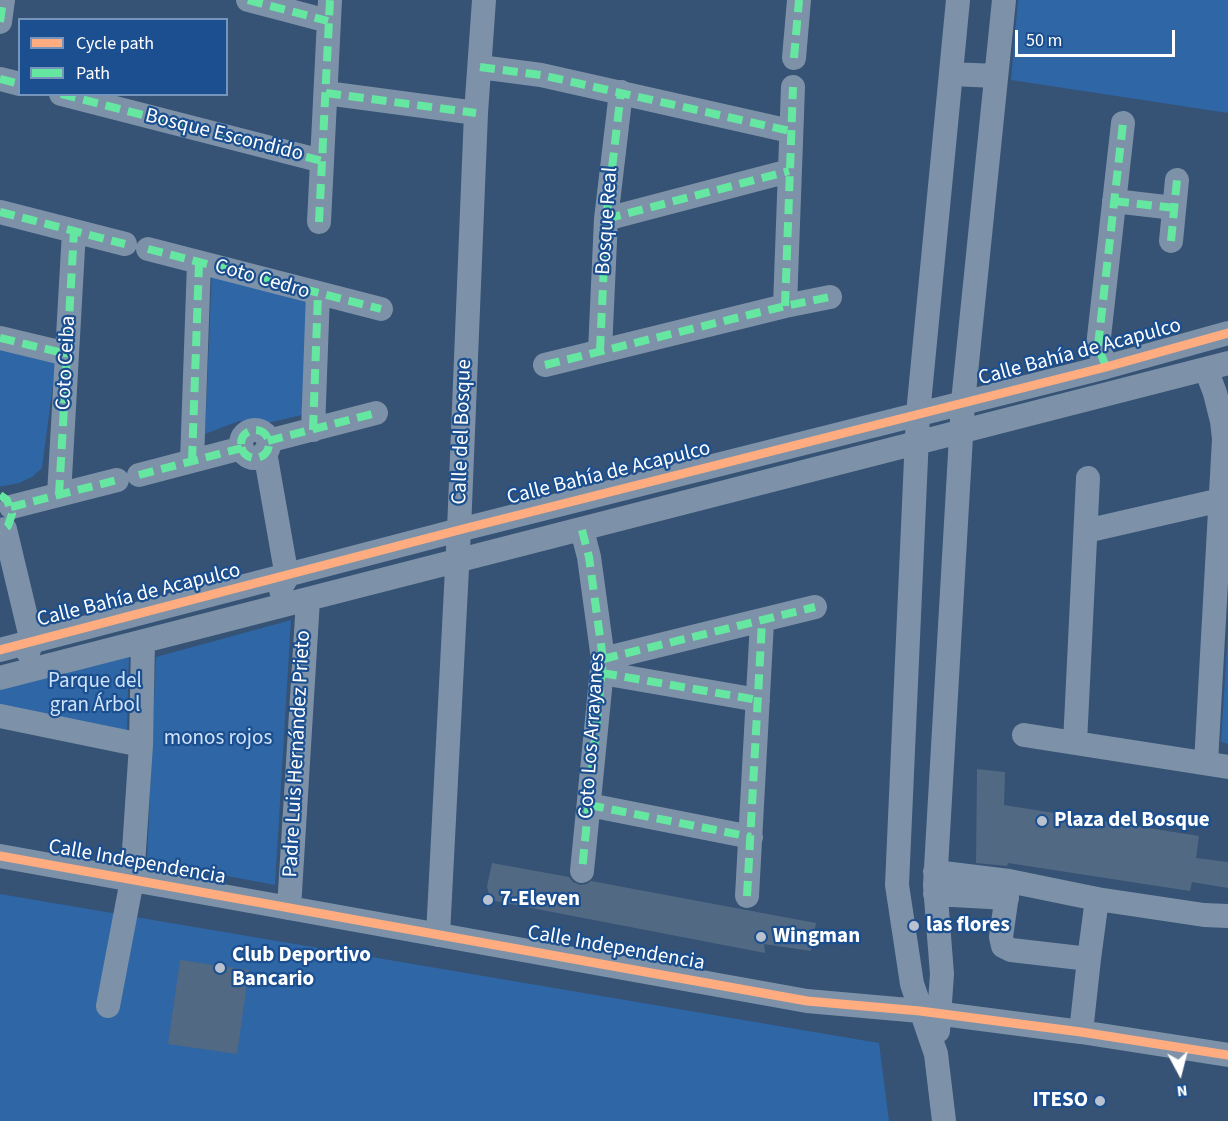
<!DOCTYPE html>
<meta charset="utf-8">
<style>
body{margin:0}
#map{position:relative;width:1228px;height:1121px;overflow:hidden;background:#365274;font-family:"Source Sans 3",sans-serif}
canvas{display:block}
.legend{position:absolute;left:18px;top:18px;width:210px;height:78px;box-sizing:border-box;background:#1b4f8f;border:2px solid #7695bc;margin:0;padding:8px 10px;list-style:none;font-size:18px;color:#fff}
.legend li{display:flex;align-items:center;gap:12px;height:30px}
.legend b{width:30px;border:2px solid #7695bc}
.north{position:absolute;left:1150px;top:1043px;width:60px;height:60px;-webkit-text-stroke:4px #1b4f8f;paint-order:stroke;rotate:173deg;font-size:16px;font-weight:700;line-height:24px;text-align:center;color:#fff}
.north::after{content:'';display:block;margin:auto;width:21px;height:27px;background:#fff;clip-path:polygon(50% 0,100% 100%,50% 72%,0 100%)}
.scale{position:absolute;left:1015px;top:30px;width:160px;height:27px;box-sizing:border-box;border:3px solid #fff;border-top:0;padding-left:8px;font-size:18px;line-height:21px;white-space:nowrap;color:#fff;-webkit-text-stroke:4px #1b4f8f;paint-order:stroke}
</style>
<div id="map">
<canvas width="1228" height="1121"></canvas>
<ul class="legend">
<li><b style="height:8px;background:#ffac80"></b>Cycle path</li>
<li><b style="height:8px;background:#66e7a1"></b>Path</li>
</ul>
<div class="north">N</div>
<div class="scale">50 m</div>
</div>
<script>
const context = document.querySelector('canvas').getContext('2d');
context.lineJoin = 'round';
function paint(path, color) { context.fillStyle = color; context.fill(path, 'evenodd'); }
const shape = rows => new Path2D(rows.map(r => 'M' + r).join(''));
function stroke(path, color, width, dash) { context.strokeStyle = color; context.lineWidth = width; context.lineCap = dash ? 'butt' : 'round'; context.setLineDash(dash || []); context.stroke(path); }
function write(font, color, halo, rows, align = 'center') {
  context.font = font + ' "Source Sans 3",sans-serif'; context.lineWidth = 4.5; context.setLineDash([]); context.textBaseline = 'middle'; context.strokeStyle = halo; context.fillStyle = color; for (const [text, x, y, turn = 0] of rows) {
    context.save(); context.translate(x, y); context.rotate((+turn || 0) * Math.PI / 180); context.textAlign = isNaN(turn) ? turn : align; if (halo) context.strokeText(text, 0, 0); context.fillText(text, 0, 0); context.restore();
  }
}
const green = shape([
 [1018,0,1228,0,1228,113,1011,80],
 [212,270,313,290,306,414,263,424,239,421,205,434],
 [0,342,57,354,42,468,32,477,19,483,4,486,0,486],
 [291,620,275,885,147,861,156,657],
 [1228,631,1228,744,1221,742],
 [129,653,127,731,0,708,0,686],
 [0,894,879,1043,889,1121,0,1121]
]);
const building = shape([
 [977,769,1005,772,1004,805,1199,836,1196,858,1228,862,1228,888,1192,882,1190,891,1008,863,1007,866,976,863],
 [492,863,569,877,573,882,580,885,587,884,591,881,816,923,811,951,764,944,765,953,495,901,489,895,487,886],
 [180,960,249,970,237,1054,168,1044]
]);
const minor = shape([
 [248,0,328,21],
 [0,22,3,0],
 [794,58,799,0],
 [480,67,541,75,790,131],
 [951,74,996,76],
 [0,79,20,84],
 [326,93,476,113],
 [61,94,322,161],
 [1114,201,1174,208],
 [0,212,125,244],
 [606,219,789,171],
 [319,222,330,0],
 [1171,241,1177,180],
 [148,249,381,309],
 [785,306,793,87],
 [0,338,67,354],
 [600,351,606,219,621,92],
 [545,365,785,306,830,297],
 [1106,367,1098,346,1123,123],
 [1206,369,1215,393,1222,421,1224,439,1206,763],
 [313,430,318,293],
 '241 444a14 14 0 1 1 28 0a14 14 0 1 1-28 0Z',
 [268,441,376,413],
 [265,452,287,577,281,587,281,590],
 [192,461,199,263],
 [139,475,242,448],
 [59,495,74,231],
 [11,507,117,480],
 [5,529,32,642,28,652],
 [582,530,589,557,603,659,582,871],
 [1086,531,1221,500],
 [0,650,459,530,1106,367,1228,333],
 [603,659,815,607],
 [602,673,758,700],
 [0,678,1228,363],
 [0,716,141,745],
 [1024,735,1228,767],
 [1075,743,1088,478],
 [589,805,751,837],
 [0,856,807,1001,920,1011,1081,1032,1228,1055],
 [935,872,1009,881],
 [935,894,1007,898],
 [747,896,762,622],
 [1097,899,1089,959,1011,950,1003,946,1001,937,1009,881,1097,899,1204,915,1228,916],
 [289,908,308,600],
 [438,935,459,530,476,113,484,0],
 [108,1006,132,880,141,745,143,642],
 [938,1031,942,974,935,885,963,402,1004,0],
 [1081,1032,1089,959],
 [944,1121,936,1054,912,984,897,885,918,414,958,0]
]);
const quiet = shape([
 [248,0,328,21],
 [0,22,3,0],
 [794,58,799,0],
 [480,67,541,75,790,131],
 [0,79,20,84],
 [326,93,476,113],
 [61,94,322,161],
 [1114,201,1174,208],
 [0,212,125,244],
 [606,219,789,171],
 [319,222,330,0],
 [1171,241,1177,180],
 [148,249,381,309],
 [785,306,793,87],
 [0,338,67,354],
 [600,351,606,219,621,92],
 [545,365,785,306,830,297],
 [1106,367,1098,346,1123,123],
 [313,430,318,293],
 '241 444a14 14 0 1 1 28 0a14 14 0 1 1-28 0Z',
 [268,441,376,413],
 [192,461,199,263],
 [139,475,242,448],
 [0,495,7,500,12,514,8,526,0,532],
 [59,495,74,231],
 [11,507,117,480],
 [582,530,589,557,603,659,582,871],
 [603,659,815,607],
 [602,673,758,700],
 [589,805,751,837],
 [747,896,762,622]
]);
const cycleway = shape([
 [0,650,459,530,1106,367,1228,333],
 [0,856,807,1001,920,1011,1081,1032,1228,1055]
]);
const markers = [
 [1042,821,6,"#b9c2ce"],
 [488,900,6,"#b9c2ce"],
 [914,926,6,"#b9c2ce"],
 [761,937,6,"#b9c2ce"],
 [220,968,6,"#b9c2ce"],
 [1100,1101,6,"#b9c2ce"]
];
const streetNames = [
 ["Bosque Escondido",224,136,14],
 ["Bosque Real",608,221,-86],
 ["Coto Cedro",262,280,16],
 ["Calle Bahía de Acapulco",1080,353,-15],
 ["Coto Ceiba",67,363,-87],
 ["Calle del Bosque",463,432,-88],
 ["Calle Bahía de Acapulco",609,474,-14],
 ["Calle Bahía de Acapulco",139,596,-14],
 ["Coto Los Arrayanes",593,736,-86],
 ["Padre Luis Hernández Prieto",298,754,-87],
 ["Calle Independencia",137,863,10],
 ["Calle Independencia",616,949,10]
];
const parkNames = [
 ["Parque del",95,682],
 ["gran Árbol",95,706],
 ["monos rojos",218,739]
];
const poiNames = [
 ["Plaza del Bosque",1054,821],
 ["7-Eleven",500,900],
 ["las flores",926,926],
 ["Wingman",773,937],
 ["Club Deportivo",232,956],
 ["Bancario",232,980],
 ["ITESO",1088,1101,"right"]
];
paint(green, '#2f66a5');
paint(building, '#526984');
stroke(minor, '#7d92a8', 24);
stroke(quiet, '#66e7a1', 8, [15, 8]);
stroke(cycleway, '#ffac80', 9);
for (const [x, y, r, color] of markers) { const dot = new Path2D(); dot.arc(x, y, r, 0, 2 * Math.PI); context.fillStyle = color; context.fill(dot); stroke(dot, '#1b4f8f', 2); }
write('21px', '#fff', '#1b4f8f', streetNames);
write('21px', '#cfe3fa', '#1b4f8f', parkNames);
write('bold 21px', '#fff', '#1b4f8f', poiNames, 'left');
</script>
